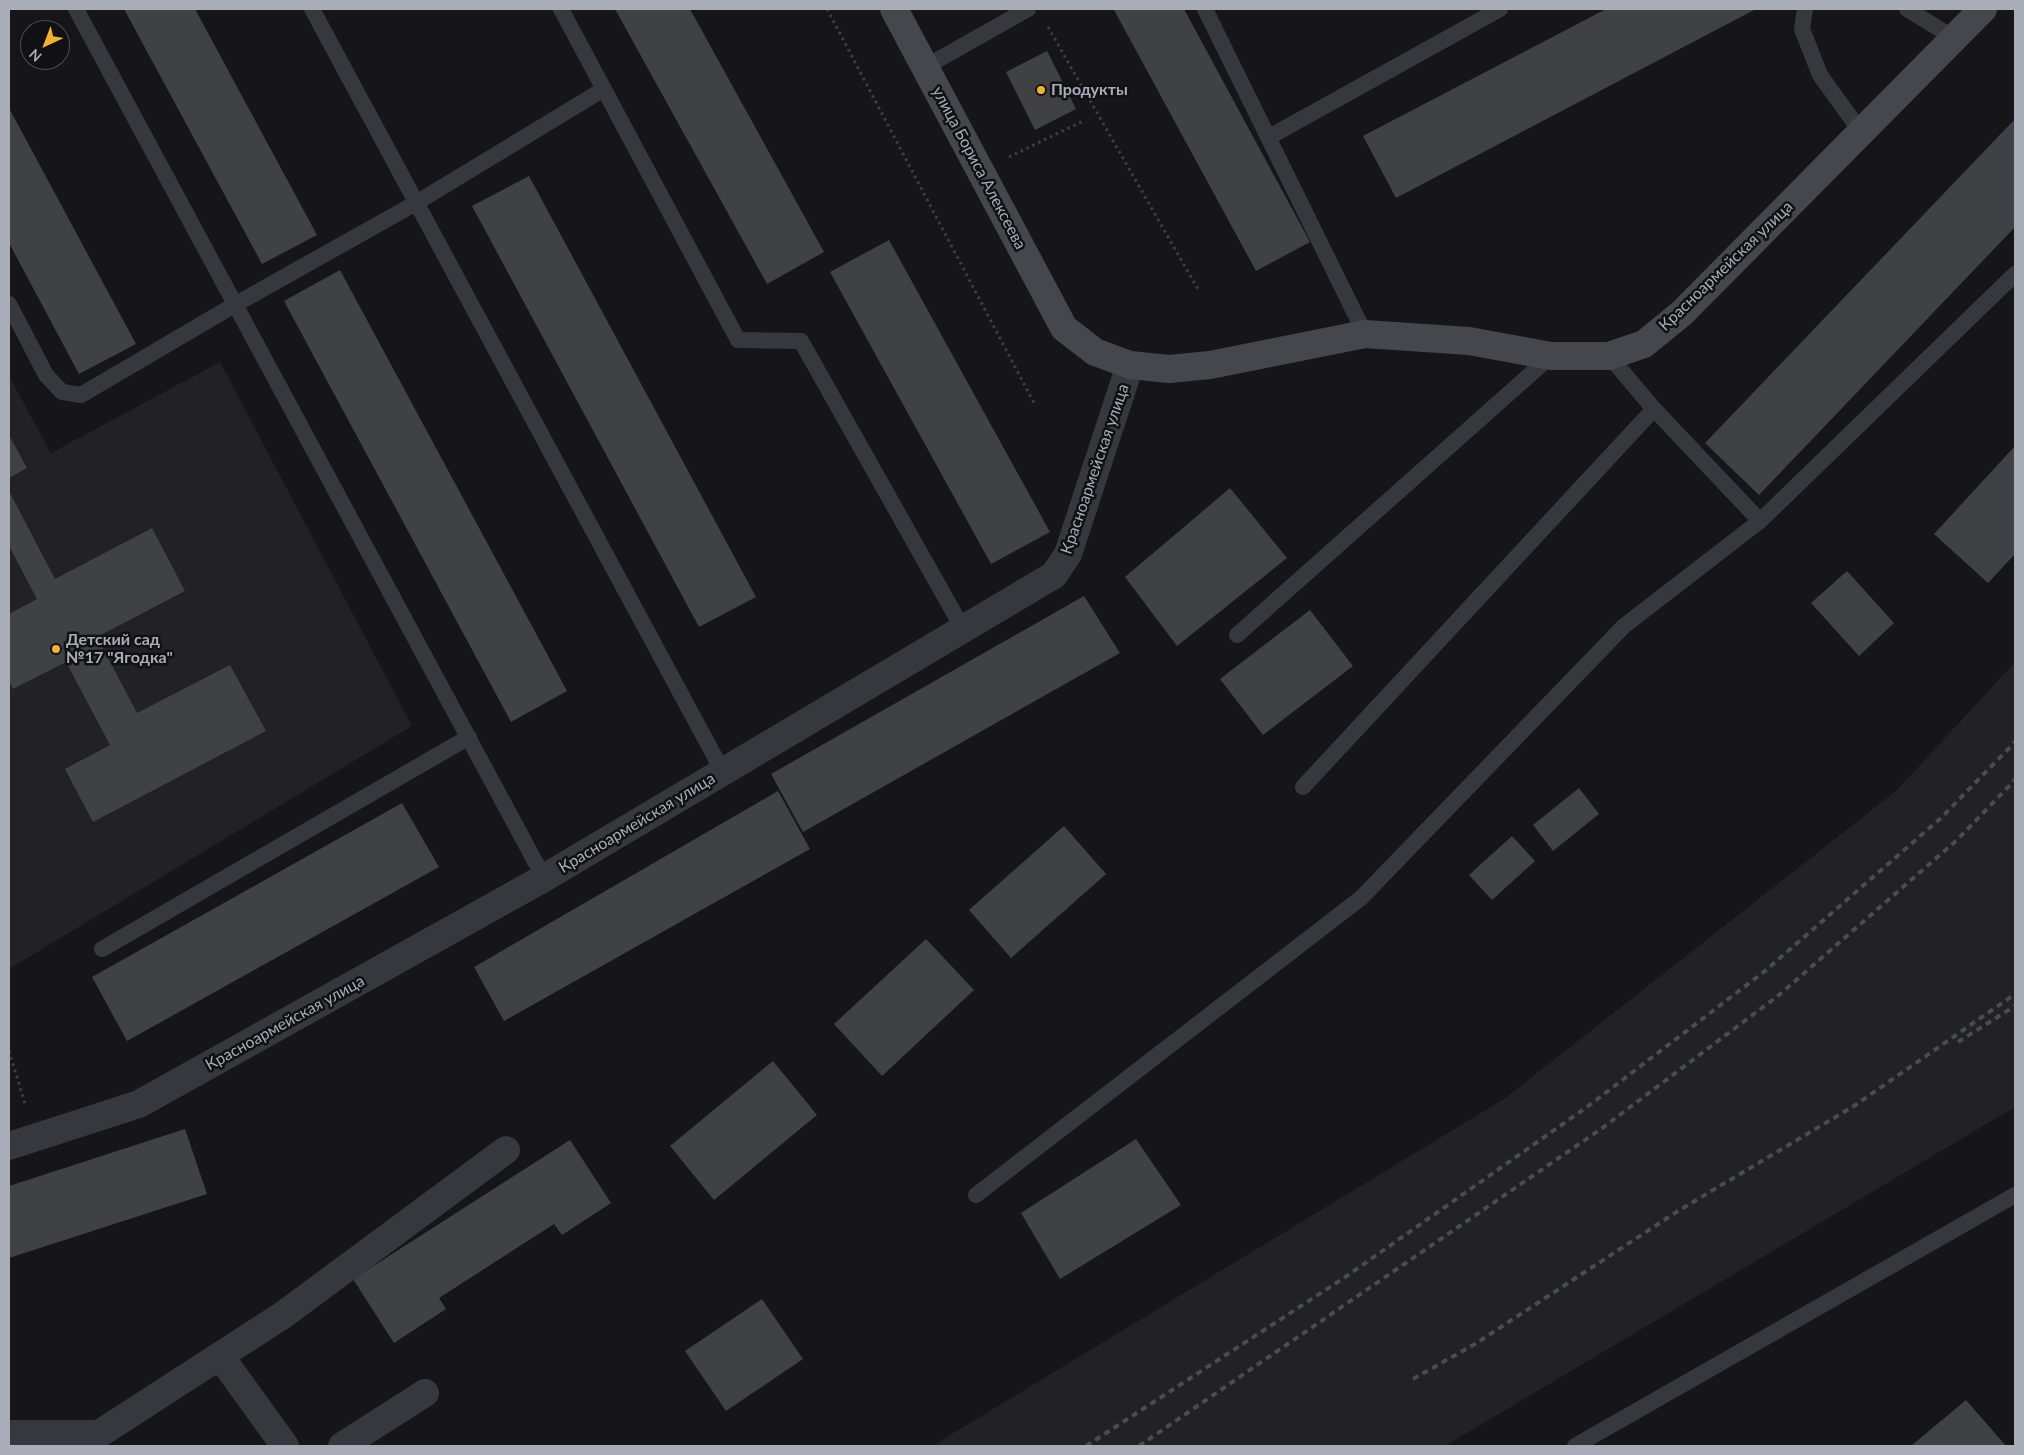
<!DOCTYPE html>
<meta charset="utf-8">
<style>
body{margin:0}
#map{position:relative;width:2024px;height:1455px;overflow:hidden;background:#161618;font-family:Lato,sans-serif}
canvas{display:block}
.frame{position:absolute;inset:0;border:10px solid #a8adb8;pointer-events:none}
.north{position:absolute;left:20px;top:20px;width:50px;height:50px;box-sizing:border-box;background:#111113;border:1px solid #4d4f55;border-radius:50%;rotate:223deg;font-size:14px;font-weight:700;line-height:20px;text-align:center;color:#a8adb8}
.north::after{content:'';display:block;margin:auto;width:18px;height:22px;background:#f2b134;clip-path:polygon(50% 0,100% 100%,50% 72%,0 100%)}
</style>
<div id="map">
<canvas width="2024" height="1455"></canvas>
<div class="frame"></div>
<div class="north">N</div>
</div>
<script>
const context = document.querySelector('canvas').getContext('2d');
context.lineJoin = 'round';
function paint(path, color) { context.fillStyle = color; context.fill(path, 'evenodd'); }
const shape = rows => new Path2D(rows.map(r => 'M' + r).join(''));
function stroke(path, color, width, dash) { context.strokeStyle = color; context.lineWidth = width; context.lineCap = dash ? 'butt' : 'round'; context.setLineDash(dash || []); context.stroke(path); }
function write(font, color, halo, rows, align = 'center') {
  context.font = font + ' Lato,sans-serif'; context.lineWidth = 5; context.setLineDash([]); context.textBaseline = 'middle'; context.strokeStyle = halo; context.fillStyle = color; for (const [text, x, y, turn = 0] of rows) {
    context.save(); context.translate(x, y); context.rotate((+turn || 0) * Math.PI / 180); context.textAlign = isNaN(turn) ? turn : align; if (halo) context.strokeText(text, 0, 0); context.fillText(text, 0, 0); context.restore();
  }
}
const built = shape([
 [220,362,412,726,9,969,9,376,51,453],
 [2015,662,2015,1107,1445,1446,932,1446,1504,1099,1896,791]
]);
const building = shape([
 [124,9,195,9,317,235,262,264],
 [615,9,690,9,824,252,767,284],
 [1117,9,1184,9,1310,242,1256,271,1114,10],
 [1606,9,1756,9,1396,198,1363,136],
 [1047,51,1076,109,1035,130,1006,72],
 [9,108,136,344,79,374,9,243],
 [2015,119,2015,227,1759,495,1705,443],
 [529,176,756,597,699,627,472,206],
 [889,240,1050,532,991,564,830,272],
 [340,270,567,691,511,722,284,301],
 [9,435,27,468,9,478],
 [2015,446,2015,554,1988,583,1934,534],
 [1230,488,1287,558,1177,646,1125,577],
 [9,491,55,579,152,528,185,591,97,637,137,713,230,665,266,731,93,822,65,769,110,745,66,662,13,689,9,681,9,614,37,599,9,546],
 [1847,571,1894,623,1859,656,1811,603],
 [1084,596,1120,653,803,832,771,774],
 [1310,610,1353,666,1263,735,1220,679],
 [1579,788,1599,814,1553,851,1533,825],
 [778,791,810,849,504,1021,474,967],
 [402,803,439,867,127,1041,92,977],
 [1064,826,1106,874,1011,958,969,910],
 [1512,836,1535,861,1492,900,1469,875],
 [926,939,974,990,882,1076,834,1024],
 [773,1061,817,1115,714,1200,670,1146],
 [185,1129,207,1194,9,1258,9,1186],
 [1136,1139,1181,1205,1060,1279,1021,1213],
 [570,1140,611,1203,562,1235,554,1224,439,1298,446,1309,394,1343,353,1279],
 [762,1299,803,1359,726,1411,685,1351],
 [1966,1400,2006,1446,1911,1446]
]);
const path = shape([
 [827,9,1034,403],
 [1048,27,1199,291],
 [1009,157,1083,121],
 [9,1051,26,1107]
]);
const lane = shape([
 [76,9,544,878],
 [312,9,723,772],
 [561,9,738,340,801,341,963,629],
 [1205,9,1365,334],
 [1805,9,1802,29,1820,75,1861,132],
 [1907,9,1954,38],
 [925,67,1028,9],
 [1269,137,1500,9],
 [9,304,46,375,62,392,81,395,236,304,416,203,604,89],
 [1609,356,1654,409,1760,521],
 [1237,635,1551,356],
 [1303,787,1654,409],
 [102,949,469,737],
 [976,1195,1361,898,1624,626,1760,521,2015,274],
 [1575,1446,2015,1195]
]);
const street = shape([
 [9,1146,139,1104,544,878,1054,575,1068,554,1130,365],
 [220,1356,285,1446],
 [9,1434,99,1434,283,1315,506,1150],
 [342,1446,425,1393]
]);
const secondary = shape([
 [894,9,1064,328,1095,352,1130,365,1169,369,1210,365,1365,334,1469,341,1551,356,1609,356,1644,344,1682,313,1983,9]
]);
const rail = shape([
 [1958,1042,2015,1006],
 [1413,1379,1475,1344,1678,1211,1854,1106,2015,994],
 [1086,1446,1344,1278,1587,1107,1765,971,1941,818,2015,742],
 [1139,1446,1601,1129,1779,995,1957,840,2015,780]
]);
const markers = [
 [1041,90,5,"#f2b134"],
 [56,649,5,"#f2b134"]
];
const poiNames = [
 ["Продукты",1051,90],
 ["Детский сад",66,640],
 ["№17 \"Ягодка\"",66,658]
];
const streetNames = [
 ["улица Бориса Алексеева",979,168,62],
 ["Красноармейская улица",1726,266,-44],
 ["Красноармейская улица",1095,469,-71],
 ["Красноармейская улица",637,823,-31],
 ["Красноармейская улица",285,1023,-29]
];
paint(built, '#222225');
paint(building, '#404145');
stroke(path, '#3d3f44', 3, [2.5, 4]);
stroke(lane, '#37383d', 16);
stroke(street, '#37383d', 28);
stroke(secondary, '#45474d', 28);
stroke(rail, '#4a4c52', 4, [6, 5]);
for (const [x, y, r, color] of markers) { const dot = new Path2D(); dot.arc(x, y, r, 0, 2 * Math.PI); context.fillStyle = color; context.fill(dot); stroke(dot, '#111113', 2); }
write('bold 16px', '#a8adb8', '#111113', poiNames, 'left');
write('16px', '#a8adb8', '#111113', streetNames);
</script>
